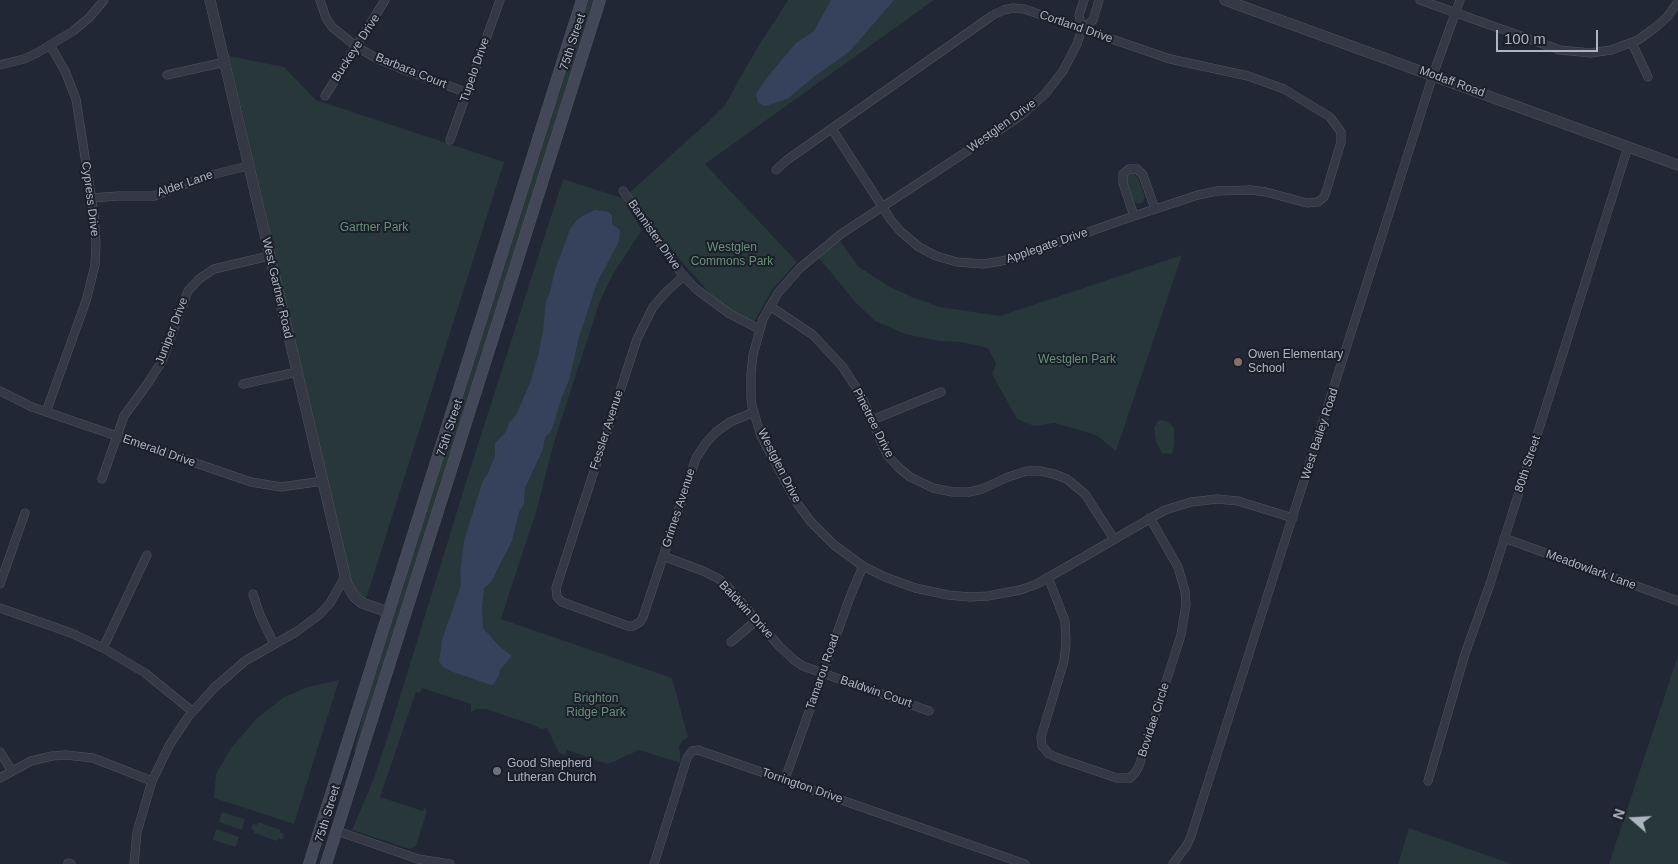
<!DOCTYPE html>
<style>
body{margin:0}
#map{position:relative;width:1678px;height:864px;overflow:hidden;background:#212734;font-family:Arial,sans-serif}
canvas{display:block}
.north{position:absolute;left:1608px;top:794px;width:50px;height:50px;-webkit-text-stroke:4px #1a1f2a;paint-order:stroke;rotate:289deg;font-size:14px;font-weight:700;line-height:20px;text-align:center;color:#aeb4c2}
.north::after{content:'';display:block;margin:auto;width:18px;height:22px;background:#aeb4c2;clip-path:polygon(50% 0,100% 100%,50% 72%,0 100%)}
.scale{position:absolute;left:1496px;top:30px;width:102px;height:22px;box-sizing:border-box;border:2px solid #aeb4c2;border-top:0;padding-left:6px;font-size:15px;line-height:18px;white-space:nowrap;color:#aeb4c2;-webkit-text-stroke:4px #1a1f2a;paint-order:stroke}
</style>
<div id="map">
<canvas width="1678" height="864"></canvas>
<div class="north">N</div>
<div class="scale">100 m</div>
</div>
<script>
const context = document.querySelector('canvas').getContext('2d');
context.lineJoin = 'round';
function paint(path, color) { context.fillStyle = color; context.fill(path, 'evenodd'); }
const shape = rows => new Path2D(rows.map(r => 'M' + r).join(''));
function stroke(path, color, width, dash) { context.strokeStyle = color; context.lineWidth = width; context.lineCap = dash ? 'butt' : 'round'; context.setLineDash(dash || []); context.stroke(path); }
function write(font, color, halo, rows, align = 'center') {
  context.font = font + ' Arial,sans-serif'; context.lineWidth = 4; context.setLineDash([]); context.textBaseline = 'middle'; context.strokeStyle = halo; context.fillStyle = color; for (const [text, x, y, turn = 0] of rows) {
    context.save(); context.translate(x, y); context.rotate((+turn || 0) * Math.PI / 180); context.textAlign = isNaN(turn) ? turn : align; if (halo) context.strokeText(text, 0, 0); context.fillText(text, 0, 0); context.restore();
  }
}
const green = shape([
 [587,0,596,0,358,752,354,751,374,668],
 [788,0,934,0,705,164,797,262,772,290,754,322,735,313,714,298,683,263,650,223,629,193,709,121,725,105,756,50],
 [229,56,284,67,316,100,504,162,366,599,359,595,352,585],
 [1133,173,1138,178,1145,197,1143,202,1140,204,1136,203,1133,200,1126,181,1127,176],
 [563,179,622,198,642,230,613,274,600,301,555,439,536,512,501,619,672,678,688,737,682,741,679,747,681,763,639,750,608,764,567,750,565,755,559,753,547,728,540,729,536,726,486,709,477,709,471,712,471,704,422,688,420,693,416,692,380,797,423,811,424,807,427,811,416,846,410,849,352,830,374,778,390,729,472,463],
 [840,241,858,266,888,286,912,297,940,307,1000,316,1182,255,1116,451,1096,435,1055,423,1034,426,1017,419,992,374,996,364,988,348,961,342,939,341,905,334,875,321,856,303,819,258],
 [1162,420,1168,422,1174,428,1174,440,1175,441,1172,454,1162,453,1156,442,1154,427,1158,421],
 [1678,655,1678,864,1609,864,1653,731],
 [339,680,294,824,214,798,216,774,231,748,257,718,284,697,308,687],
 [222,812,245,819,242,830,219,822],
 [258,822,281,830,280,832,284,834,282,840,278,838,277,841,254,833,255,831,251,829,253,824,257,825],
 [1409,828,1483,854,1512,864,1398,864],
 [216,829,239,837,236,847,213,840]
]);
const water = shape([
 [831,0,894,0,851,50,842,57,815,76,787,99,765,106,758,103,756,94,765,80,796,43,814,31],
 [595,210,608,212,612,215,612,224,620,230,619,241,596,285,579,337,569,380,562,397,553,426,551,431,545,437,543,449,525,488,524,504,519,512,512,541,491,582,484,588,482,608,483,628,499,646,511,655,511,657,500,670,499,675,494,684,491,685,453,672,443,667,439,661,442,640,460,588,461,581,460,573,464,541,482,483,488,473,495,456,495,443,505,433,509,423,516,415,530,383,538,356,543,331,546,301,550,292,555,270,570,229,577,220,584,215]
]);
const minor = shape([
 [320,0,326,18,332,27,357,47,376,58,402,69,468,93],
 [1084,0,1079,15,1082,29,1077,44,1063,71,1045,94,1024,113,1004,127,841,234,800,268,778,293,763,319,753,355,751,373,751,397,752,406,761,436,797,503,811,522,834,545,863,566,885,577,915,588,948,595,970,597,988,596,1020,590,1037,584,1165,510,1191,502,1217,499,1238,501,1293,518],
 [1420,0,1560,50,1591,53,1611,50,1638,40,1656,27,1667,17,1678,2],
 [1082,29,1093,20,1099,0],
 [1632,43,1648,77],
 [0,65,24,59,37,53,73,31,89,18,104,0],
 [167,75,225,62],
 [325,96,385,0],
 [450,140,500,0],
 [776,170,787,160,993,15,1004,10,1013,8,1024,9,1170,59,1248,76,1284,89,1330,117,1341,132,1341,142,1326,192,1324,197,1318,202,1307,203,1266,192,1251,190,1217,191,1198,195,1134,216,1020,256,1002,261,983,264,957,262,936,256,919,247,900,231,891,220,832,129],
 [623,191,681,273,696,289,730,314,759,329],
 [91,198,118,196,154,196,207,176,248,166],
 [1134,216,1123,183,1123,174,1129,169,1137,169,1143,175,1155,209],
 [684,276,667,291,653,307,637,339,556,588,557,597,562,602,628,626,633,626,640,622,643,617,696,458,706,443,716,432,730,422,754,412],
 [770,306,813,335,842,366,861,395,882,444,888,456,898,467,910,477,933,488,953,492,969,492,982,489,1008,477,1027,471,1040,471,1054,474,1067,479,1085,494,1114,539],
 [243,384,297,372],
 [0,391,32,407,251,482,281,487,323,481],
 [46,412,86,301,95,265,96,245,94,215,76,99,65,71,50,45],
 [872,420,941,392],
 [102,479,124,416,148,383,162,361,188,291,199,279,214,269,269,256],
 [1504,538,1678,601],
 [663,556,703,571,719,579,727,586,780,647,794,660,803,666,929,711],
 [1048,577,1065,621,1066,643,1064,661,1041,737,1042,746,1049,754,1058,758,1117,778,1130,778,1135,773,1139,766,1181,635,1186,604,1185,591,1178,567,1150,518],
 [0,584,25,513],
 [253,594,260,615,274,644],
 [0,608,71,633,103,648,145,673,192,711],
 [731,642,757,620],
 [103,648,147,555],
 [0,752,12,771],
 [0,778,31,761,52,756,66,755,93,758,152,781],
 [785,779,850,597,863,566],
 [1428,781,1465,654,1490,584,1628,147],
 [337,831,418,859,450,864],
 [68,863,71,864],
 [134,864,137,832,152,781,170,744,188,717,214,688,245,661,296,632,319,615,330,603,345,577],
 [654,864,687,758,692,751,698,750,1025,864],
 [1173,864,1187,845,1191,836,1433,75,1460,0]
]);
const tertiary = shape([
 [210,0,347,584,354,596,362,603,388,612],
 [1225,0,1678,165]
]);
const secondary = shape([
 [309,864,582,0],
 [326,864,600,0]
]);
const markers = [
 [1238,362,5,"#8d6e63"],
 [497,771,5,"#6b7280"]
];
const streetNames = [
 ["Cortland Drive",1076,27,19],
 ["75th Street",573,42,-72],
 ["Buckeye Drive",356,48,-57],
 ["Tupelo Drive",475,70,-71],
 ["Barbara Court",411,71,22],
 ["Modaff Road",1452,82,20],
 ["Westglen Drive",1002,126,-36],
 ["Alder Lane",185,184,-19],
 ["Cypress Drive",90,199,83],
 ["Bannister Drive",654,235,55],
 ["Applegate Drive",1047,246,-19],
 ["West Gartner Road",277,288,77],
 ["Juniper Drive",172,331,-69],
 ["Pinetree Drive",873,423,63],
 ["75th Street",450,428,-72],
 ["Fessler Avenue",607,430,-72],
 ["West Bailey Road",1320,434,-72],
 ["Emerald Drive",159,451,19],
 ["80th Street",1528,464,-72],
 ["Westglen Drive",779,466,63],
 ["Grimes Avenue",679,508,-72],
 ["Meadowlark Lane",1591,570,20],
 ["Baldwin Drive",746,610,47],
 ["Tamarou Road",823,672,-71],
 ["Baldwin Court",876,692,19],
 ["Bovidae Circle",1154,720,-72],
 ["Torrington Drive",802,786,19],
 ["75th Street",328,814,-73]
];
const parkNames = [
 ["Gartner Park",374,228],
 ["Westglen",732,248],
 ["Commons Park",732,262],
 ["Westglen Park",1077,360],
 ["Brighton",596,699],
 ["Ridge Park",596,713]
];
const poiNames = [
 ["Owen Elementary",1248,355],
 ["School",1248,369],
 ["Good Shepherd",507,764],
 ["Lutheran Church",507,778]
];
paint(green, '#27373a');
paint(water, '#36415b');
stroke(minor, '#4e5460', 9);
stroke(tertiary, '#4e5460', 11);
stroke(secondary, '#4e5460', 12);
stroke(minor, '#343945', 8);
stroke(tertiary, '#343945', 10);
stroke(secondary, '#424858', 11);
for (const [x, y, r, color] of markers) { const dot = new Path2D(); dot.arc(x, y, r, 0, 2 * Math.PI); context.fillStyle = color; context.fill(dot); stroke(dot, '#1a1f2a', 2); }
write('12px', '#aeb4c2', '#1a1f2a', streetNames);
write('12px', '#689075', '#1a1f2a', parkNames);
write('12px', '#aeb4c2', '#1a1f2a', poiNames, 'left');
</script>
